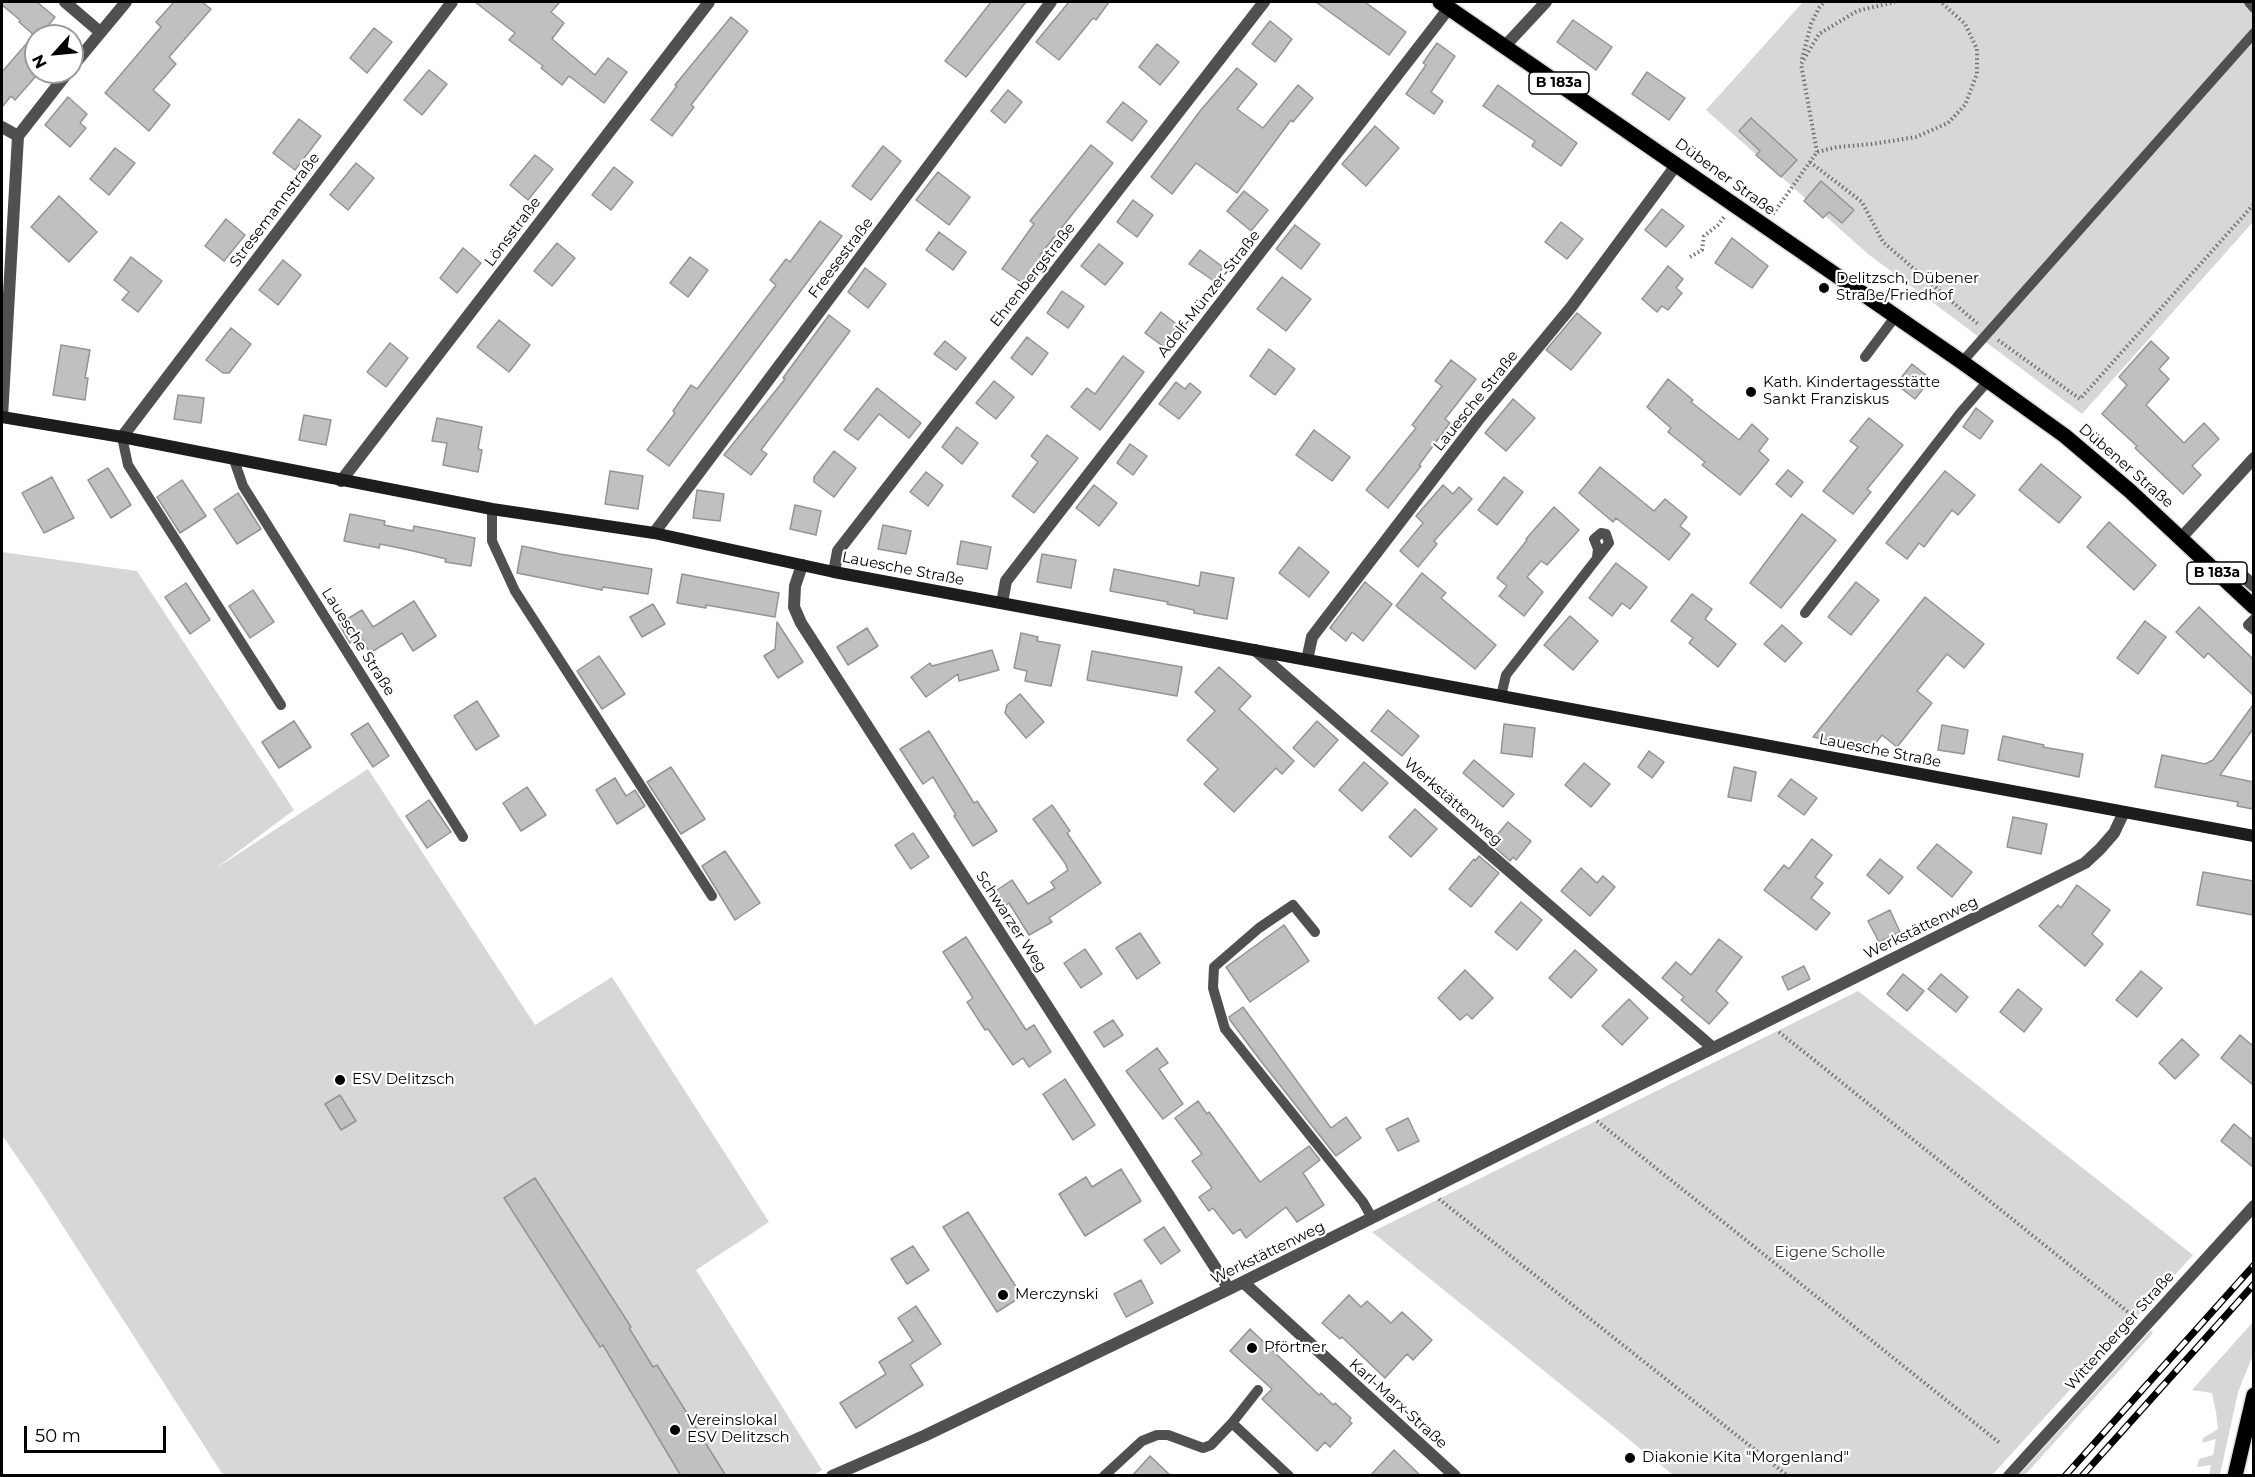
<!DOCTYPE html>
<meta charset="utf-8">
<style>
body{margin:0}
#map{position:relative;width:2255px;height:1477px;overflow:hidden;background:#fff;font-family:Montserrat,sans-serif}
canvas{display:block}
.frame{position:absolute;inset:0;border:3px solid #000;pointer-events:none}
.north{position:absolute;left:24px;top:24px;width:60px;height:60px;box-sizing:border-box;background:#fff;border:2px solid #999;border-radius:50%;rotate:243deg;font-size:16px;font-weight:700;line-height:24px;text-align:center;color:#000}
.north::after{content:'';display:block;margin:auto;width:21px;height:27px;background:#000;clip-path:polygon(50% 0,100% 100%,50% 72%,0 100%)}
.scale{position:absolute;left:24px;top:1426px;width:142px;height:27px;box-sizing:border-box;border:3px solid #000;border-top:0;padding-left:8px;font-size:18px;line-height:21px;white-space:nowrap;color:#000;-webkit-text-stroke:4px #fff;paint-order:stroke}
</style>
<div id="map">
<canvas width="2255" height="1477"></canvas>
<div class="frame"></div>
<div class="north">N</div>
<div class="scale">50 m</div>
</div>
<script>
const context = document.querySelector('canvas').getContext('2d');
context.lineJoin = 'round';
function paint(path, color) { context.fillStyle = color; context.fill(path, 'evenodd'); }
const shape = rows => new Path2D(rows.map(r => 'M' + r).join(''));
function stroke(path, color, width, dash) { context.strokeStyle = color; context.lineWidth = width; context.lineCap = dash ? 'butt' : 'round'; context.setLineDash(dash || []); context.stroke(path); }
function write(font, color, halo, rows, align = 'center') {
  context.font = font + ' Montserrat,sans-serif'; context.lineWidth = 4.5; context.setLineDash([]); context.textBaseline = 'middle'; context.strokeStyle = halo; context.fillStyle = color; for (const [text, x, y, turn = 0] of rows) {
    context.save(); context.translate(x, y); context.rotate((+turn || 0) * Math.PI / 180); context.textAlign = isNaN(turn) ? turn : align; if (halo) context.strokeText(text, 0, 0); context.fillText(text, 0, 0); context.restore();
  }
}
const green = shape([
 [1803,2,2253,2,2253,222,2082,414,1868,254,1706,110],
 [2,552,137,571,294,810,215,869,368,769,535,1025,612,977,769,1222,696,1270,822,1470,812,1476,223,1475,39,1189,2,1135],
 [1858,991,2193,1255,1992,1475,1673,1475,1372,1232],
 [2253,1322,2253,1355,2238,1392,2220,1475,2209,1475,2211,1465,2197,1467,2199,1459,2213,1455,2216,1439,2202,1443,2203,1438,2218,1429,2216,1412,2212,1393,2192,1390],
 [2151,1330,2153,1333,2025,1475,2019,1475]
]);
const building = shape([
 [2,2,37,2,55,17,40,36,36,36,36,76,15,100,11,96,2,107,2,72,34,35,19,22,20,20,2,5,2,2],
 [174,2,202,2,211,9,169,57,176,64,153,90,170,105,149,131,105,93,161,27,156,22,174,2],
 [475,2,560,2,551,12,564,23,552,39,595,75,608,58,627,72,604,103,569,76,562,85,541,68,543,66,509,40,515,33,475,2],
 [991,2,1026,2,966,77,945,61,991,2],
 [1069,2,1109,2,1096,20,1093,18,1059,60,1036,42,1069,2],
 [1316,2,1365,2,1406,32,1389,55,1316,2],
 [731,17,748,31,691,105,694,107,672,136,651,120,677,86,675,85,731,17],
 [1573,20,1612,47,1596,70,1557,42,1573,20],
 [1270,21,1292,39,1275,62,1252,44,1270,21],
 [374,28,392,42,367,73,350,58,374,28],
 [1437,43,1455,56,1431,92,1443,101,1434,114,1406,94,1426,65,1423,63,1437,43],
 [1157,44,1179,62,1160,85,1139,67,1157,44],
 [1237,68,1257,84,1237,109,1263,128,1298,85,1313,98,1293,122,1291,120,1237,193,1196,163,1172,194,1151,177,1200,111,1237,68],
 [429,70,447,84,422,115,404,100,429,70],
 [1647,72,1685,98,1669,120,1632,94,1647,72],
 [1498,85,1577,143,1561,166,1532,146,1535,141,1483,106,1498,85],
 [1008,90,1022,102,1005,123,991,111,1008,90],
 [68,97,87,114,80,123,86,128,70,147,45,125,68,97],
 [1123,102,1147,121,1132,141,1107,122,1123,102],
 [1751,118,1797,160,1781,177,1756,155,1760,151,1739,131,1751,118],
 [299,119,321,136,295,170,273,153,299,119],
 [1375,126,1399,148,1366,186,1342,164,1375,126],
 [1091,145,1113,163,1040,255,1044,257,1025,285,1002,269,1034,224,1030,221,1091,145],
 [883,146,901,161,871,200,852,186,883,146],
 [115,148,135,163,109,195,90,179,115,148],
 [535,155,553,169,528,200,510,185,535,155],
 [356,163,374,178,348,210,330,195,356,163],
 [614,167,633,182,611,210,592,195,614,167],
 [938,172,970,197,949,225,916,200,938,172],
 [1821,181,1854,210,1842,223,1829,212,1823,218,1804,201,1821,181],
 [1244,191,1268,210,1251,231,1227,211,1244,191],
 [59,196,97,232,69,262,31,227,59,196],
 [1133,200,1153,215,1137,237,1117,222,1133,200],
 [1662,209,1684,226,1666,247,1645,230,1662,209],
 [226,219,245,235,224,261,205,246,226,219],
 [820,221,842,236,669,466,647,450,675,413,673,411,691,385,697,389,776,285,770,280,786,259,790,262,820,221],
 [1561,222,1583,239,1567,259,1545,242,1561,222],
 [1295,225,1320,244,1301,269,1276,249,1295,225],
 [939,232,966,252,953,270,926,250,939,232],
 [1732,238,1768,266,1752,288,1715,263,1732,238],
 [557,243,575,258,552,286,534,271,557,243],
 [1099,244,1123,263,1105,285,1081,266,1099,244],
 [463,248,481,263,457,293,440,278,463,248],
 [1200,250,1223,267,1214,281,1189,264,1200,250],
 [131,257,162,281,138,312,122,300,129,292,114,280,131,257],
 [690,257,708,270,688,297,670,283,690,257],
 [283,260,301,275,278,305,259,290,283,260],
 [1668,266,1683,279,1676,288,1682,293,1668,310,1662,306,1657,312,1642,299,1668,266],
 [865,268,886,284,868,308,848,292,865,268],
 [1282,277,1311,299,1286,331,1257,309,1282,277],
 [1062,291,1084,306,1068,328,1047,313,1062,291],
 [1161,312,1179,326,1164,347,1145,333,1161,312],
 [1577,313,1601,333,1571,370,1546,350,1577,313],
 [829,315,850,331,761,450,767,454,751,475,724,455,785,379,783,378,829,315],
 [499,320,530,345,509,372,477,347,499,320],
 [231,328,251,344,229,373,223,373,206,360,231,328],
 [1027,337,1048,353,1032,375,1011,358,1027,337],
 [945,341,966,358,956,370,934,354,945,341],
 [2151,341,2169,358,2159,369,2169,379,2146,405,2184,443,2204,423,2219,439,2192,466,2201,475,2183,494,2135,448,2137,446,2102,414,2127,385,2119,377,2151,341],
 [390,343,408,358,386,387,367,372,390,343],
 [61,345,90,350,85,378,88,378,85,400,53,395,61,345],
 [1269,349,1295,369,1275,395,1250,376,1269,349],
 [1123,356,1144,372,1100,430,1071,407,1087,388,1095,394,1123,356],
 [1451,360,1476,379,1445,419,1450,423,1419,465,1421,466,1388,508,1366,490,1416,428,1412,425,1442,386,1435,381,1451,360],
 [1912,364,1931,379,1915,399,1896,384,1912,364],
 [1668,379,1693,400,1691,402,1739,440,1752,424,1768,439,1759,451,1769,460,1740,495,1702,465,1705,462,1668,432,1671,428,1647,407,1668,379],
 [994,381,1014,397,996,419,976,403,994,381],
 [1176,382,1185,389,1190,383,1201,392,1179,419,1159,404,1176,382],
 [877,388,921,423,909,438,879,414,858,440,844,430,877,388],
 [178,395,204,398,201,423,174,419,178,395],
 [1513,399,1535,418,1506,451,1485,433,1513,399],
 [1976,408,1993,421,1980,439,1963,427,1976,408],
 [304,415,331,420,326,445,299,440,304,415],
 [437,418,482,427,478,449,482,450,478,472,443,465,447,443,432,441,437,418],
 [1869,418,1903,445,1867,489,1871,492,1853,514,1823,491,1858,447,1850,441,1869,418],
 [957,427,978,443,962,464,942,447,957,427],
 [1314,430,1350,457,1332,481,1296,455,1314,430],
 [1047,435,1078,458,1034,513,1012,496,1038,462,1031,456,1047,435],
 [1130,444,1147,456,1133,475,1117,463,1130,444],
 [834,451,856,468,834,497,814,482,814,477,834,451],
 [2041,464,2081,497,2059,523,2019,490,2041,464],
 [1600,467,1654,511,1665,499,1687,517,1680,526,1690,534,1669,560,1616,518,1613,522,1579,493,1600,467],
 [108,468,131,505,111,518,88,480,108,468],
 [1788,470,1803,482,1791,497,1776,484,1788,470],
 [610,471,643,476,638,509,605,504,610,471],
 [1945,471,1975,495,1958,515,1952,510,1924,547,1919,543,1907,559,1886,543,1945,471],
 [926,472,943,485,928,506,910,492,926,472],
 [52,477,74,518,44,533,22,493,52,477],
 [1504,477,1523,492,1497,525,1478,510,1504,477],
 [182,480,206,516,180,533,157,497,182,480],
 [1094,485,1117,503,1099,526,1076,508,1094,485],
 [1443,485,1453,494,1459,487,1472,499,1434,541,1437,544,1418,567,1400,551,1423,523,1416,516,1443,485],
 [697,490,724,494,720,521,693,518,697,490],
 [238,493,261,529,237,544,214,509,238,493],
 [795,505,821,511,816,535,790,529,795,505],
 [1554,507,1579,530,1547,565,1541,561,1527,577,1543,592,1524,616,1499,596,1507,586,1497,578,1527,540,1526,539,1554,507],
 [350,514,385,521,384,525,413,531,414,526,475,538,471,566,445,562,446,559,409,550,380,544,379,548,344,541,350,514],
 [1802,514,1836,540,1781,608,1750,583,1802,514],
 [2109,522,2156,565,2134,590,2087,547,2109,522],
 [883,525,911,531,906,554,878,549,883,525],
 [961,541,991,547,987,569,957,564,961,541],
 [522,546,560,554,652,569,648,594,603,587,602,590,517,573,522,546],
 [1299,547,1329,572,1309,597,1279,573,1299,547],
 [1042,554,1076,560,1071,588,1037,582,1042,554],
 [1616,563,1647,587,1630,609,1622,603,1612,616,1589,598,1616,563],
 [1114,569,1199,586,1201,572,1234,578,1227,619,1194,613,1194,610,1167,604,1168,602,1110,591,1114,569],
 [1422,573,1446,593,1441,598,1496,645,1475,669,1396,606,1422,573],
 [682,574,779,593,775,617,706,605,706,608,677,603,682,574],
 [1365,582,1392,604,1363,641,1352,632,1346,641,1330,628,1365,582],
 [1856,582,1879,600,1851,635,1828,617,1856,582],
 [186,583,210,620,190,634,165,597,186,583],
 [253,590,274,622,250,638,229,606,253,590],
 [1692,594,1712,609,1705,619,1736,644,1718,667,1689,643,1693,638,1671,621,1692,594],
 [1925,597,1984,644,1964,668,1947,654,1917,691,1932,703,1897,747,1882,735,1871,749,1813,737,1925,597],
 [414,601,436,636,413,651,402,633,370,653,361,637,350,643,339,624,362,610,373,627,414,601],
 [653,604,665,624,642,637,630,617,653,604],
 [2199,607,2253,659,2253,695,2208,653,2204,658,2176,632,2199,607],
 [1570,616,1598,641,1573,670,1544,645,1570,616],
 [2145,621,2166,637,2138,674,2117,658,2145,621],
 [777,622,803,662,778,678,764,656,775,649,777,622],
 [1782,625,1802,643,1785,662,1764,644,1782,625],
 [867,628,878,646,848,665,837,647,867,628],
 [1021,633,1038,637,1037,641,1060,645,1051,686,1025,681,1027,671,1014,668,1021,633],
 [992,650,999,670,959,681,958,674,926,697,911,677,930,663,932,666,992,650],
 [1092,651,1182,667,1177,696,1087,680,1092,651],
 [599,656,625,694,602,709,577,671,599,656],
 [1219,667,1251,696,1239,709,1294,761,1282,774,1276,768,1234,812,1204,784,1218,769,1187,740,1215,711,1195,692,1219,667],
 [1020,694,1044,722,1026,738,1005,713,1007,705,1020,694],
 [477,701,499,736,476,750,454,716,477,701],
 [2253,705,2253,729,2220,775,2253,782,2253,809,2237,806,2238,802,2155,787,2162,755,2205,764,2213,760,2253,705],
 [1388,710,1419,736,1402,756,1371,731,1388,710],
 [294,721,311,747,279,768,262,742,294,721],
 [1317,721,1338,740,1314,767,1293,748,1317,721],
 [368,723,389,756,373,767,351,734,368,723],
 [1504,724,1535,728,1532,757,1501,753,1504,724],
 [1942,725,1968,730,1964,754,1938,750,1942,725],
 [929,731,974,803,977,801,997,831,973,846,954,816,956,815,933,777,923,784,900,749,929,731],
 [2003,736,2044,745,2043,747,2083,754,2079,777,1998,760,2003,736],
 [1649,751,1664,762,1652,778,1638,767,1649,751],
 [1474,760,1514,794,1503,807,1463,773,1474,760],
 [1364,762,1388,783,1362,811,1339,790,1364,762],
 [1584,763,1610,784,1591,807,1565,785,1584,763],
 [671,767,705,819,681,834,647,782,671,767],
 [1734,767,1756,772,1751,801,1728,797,1734,767],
 [615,778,626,796,635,790,645,806,617,824,596,790,615,778],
 [1791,779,1817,798,1804,815,1778,796,1791,779],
 [527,787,546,815,521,831,503,803,527,787],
 [429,800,451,832,427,848,406,816,429,800],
 [1052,805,1070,831,1067,833,1101,883,1049,918,1052,922,1029,935,1009,903,1000,910,991,894,1012,880,1028,904,1055,888,1051,882,1068,870,1065,863,1033,819,1052,805],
 [1415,809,1437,829,1411,857,1389,837,1415,809],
 [2013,817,2047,824,2041,854,2007,847,2013,817],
 [1508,822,1531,841,1516,860,1513,857,1510,861,1490,843,1508,822],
 [913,833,929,857,911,869,895,845,913,833],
 [1812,839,1832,855,1815,877,1823,883,1811,898,1830,913,1816,930,1764,890,1784,865,1789,869,1812,839],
 [1937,844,1972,872,1952,897,1917,868,1937,844],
 [725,851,760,903,735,920,702,866,725,851],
 [1479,856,1499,873,1471,907,1449,889,1474,859,1475,861,1479,856],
 [1880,859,1903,877,1889,894,1867,875,1880,859],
 [1581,868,1597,883,1603,876,1615,887,1590,916,1561,891,1581,868],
 [2203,872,2253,881,2253,915,2197,905,2203,872],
 [2077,885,2110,910,2092,934,2103,944,2085,966,2039,926,2058,905,2061,908,2077,885],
 [1521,902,1542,920,1517,950,1495,932,1521,902],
 [1890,910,1900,932,1879,942,1868,921,1890,910],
 [1284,925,1309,961,1250,1002,1226,967,1284,925],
 [1140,933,1160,963,1137,979,1116,948,1140,933],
 [966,937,1026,1030,1034,1025,1051,1052,1029,1067,1023,1058,1013,1065,988,1029,985,1030,967,1002,973,998,943,952,966,937],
 [1719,939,1742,957,1716,991,1728,1003,1709,1024,1681,1000,1684,997,1662,978,1676,962,1691,975,1719,939],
 [1085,949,1102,974,1081,988,1064,963,1085,949],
 [1575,950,1597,970,1571,998,1549,978,1575,950],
 [1804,966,1810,979,1788,990,1782,977,1804,966],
 [1465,970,1493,998,1472,1019,1467,1014,1460,1020,1438,998,1465,970],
 [2141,971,2162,988,2137,1017,2116,1000,2141,971],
 [1903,974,1924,991,1907,1011,1887,994,1903,974],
 [1941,974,1968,997,1956,1012,1928,989,1941,974],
 [2018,989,2042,1009,2024,1032,2000,1012,2018,989],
 [1629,999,1648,1018,1622,1045,1602,1026,1629,999],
 [1243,1007,1331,1128,1346,1117,1361,1138,1336,1156,1260,1060,1230,1020,1229,1017,1243,1007],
 [1113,1020,1123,1035,1104,1047,1094,1032,1113,1020],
 [2240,1035,2253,1046,2253,1085,2221,1058,2240,1035],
 [2182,1039,2199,1055,2175,1079,2159,1063,2182,1039],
 [1157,1048,1168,1063,1159,1069,1183,1104,1163,1119,1126,1071,1157,1048],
 [1065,1079,1095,1125,1073,1140,1043,1094,1065,1079],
 [340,1095,356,1121,341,1130,325,1104,340,1095],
 [1198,1101,1207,1114,1209,1112,1260,1182,1309,1146,1320,1160,1303,1173,1324,1205,1297,1222,1286,1207,1246,1238,1240,1229,1233,1234,1213,1208,1209,1211,1199,1197,1212,1188,1192,1161,1202,1154,1175,1118,1198,1101],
 [1408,1118,1419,1141,1398,1151,1386,1129,1408,1118],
 [2234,1124,2253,1140,2253,1167,2221,1141,2234,1124],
 [1121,1169,1141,1201,1085,1236,1059,1194,1086,1177,1092,1187,1121,1169],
 [535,1178,631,1327,629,1328,653,1367,657,1365,726,1476,681,1476,603,1345,600,1347,504,1198,535,1178],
 [968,1212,1022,1296,997,1312,943,1227,968,1212],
 [1164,1227,1180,1251,1161,1264,1144,1240,1164,1227],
 [913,1246,929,1270,907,1284,891,1259,913,1246],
 [1141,1280,1153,1303,1126,1317,1114,1294,1141,1280],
 [1349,1295,1361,1307,1367,1301,1391,1323,1402,1312,1432,1340,1413,1360,1407,1354,1385,1378,1342,1337,1340,1339,1322,1323,1349,1295],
 [916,1306,941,1344,910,1365,923,1385,856,1428,840,1403,886,1374,879,1362,913,1341,898,1318,916,1306],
 [1250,1329,1319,1395,1321,1393,1333,1405,1335,1403,1351,1418,1349,1421,1352,1423,1330,1447,1325,1442,1317,1451,1262,1399,1272,1389,1230,1351,1250,1329],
 [1394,1450,1421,1476,1370,1476,1394,1450],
 [1150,1456,1171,1476,1132,1476,1150,1456]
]);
const path = shape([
 [1802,59,1811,24,1819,8,1824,2],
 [1817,152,1801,64,1819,34,1857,11,1895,2],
 [1810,162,1862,202,1883,242,1978,324],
 [1773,214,1817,152,1837,147,1872,144,1916,137,1948,123,1965,105,1977,74,1977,49,1965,24,1941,2],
 [1690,257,1702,250,1704,236,1718,225,1724,217],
 [1998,340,2080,399,2254,204],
 [1779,1032,2128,1312],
 [1597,1121,2001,1444],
 [1439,1199,1788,1476]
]);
const lane = shape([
 [2249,2,2254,8],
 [1865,357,1895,317],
 [1962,362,2254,33],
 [122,437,128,465,281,705],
 [234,460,243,486,463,837],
 [492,509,492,541,515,591,712,896],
 [1805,613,1961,412,1988,381],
 [2254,619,2248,625,2254,630],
 [1501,696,1506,675,1609,543,1606,534,1601,533,1594,539,1598,549,1597,557],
 [1315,932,1293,905,1259,928,1214,967,1213,988,1225,1029,1363,1202,1372,1218],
 [1232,1423,1289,1476],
 [1104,1476,1142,1441,1157,1435,1168,1435,1203,1448,1211,1445,1232,1423,1258,1390]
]);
const street = shape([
 [65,2,100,32],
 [1505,46,1546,2],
 [72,67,126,2],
 [2,127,18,136],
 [2,417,18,136,68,72],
 [122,437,452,2],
 [341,481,709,2],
 [654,533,1051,2],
 [2181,538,2254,458],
 [802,565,795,586,794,607,801,623,1229,1289],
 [834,572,838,551,1264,2],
 [2232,587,2242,575,2254,586],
 [1002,603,1006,581,1449,8],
 [1255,650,1713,1048],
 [1307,660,1312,637,1478,420,1572,306,1677,164],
 [1243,1282,1455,1476],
 [832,1476,924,1436,1229,1289,2085,863,2100,849,2114,833,2124,812],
 [2009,1476,2254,1206]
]);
const secondary = shape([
 [2,417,122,437,492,509,654,533,834,572,2254,836]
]);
const primary = shape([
 [1440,2,1962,362,2065,436,2130,491,2254,607],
 [2235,1476,2254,1395]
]);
const rail = shape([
 [2065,1476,2254,1265],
 [2082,1476,2254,1284]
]);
const markers = [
 [1824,288,6,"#000"],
 [1751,392,6,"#000"],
 [340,1080,6,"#000"],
 [1003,1295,6,"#000"],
 [1252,1348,6,"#000"],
 [675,1430,6,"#000"],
 [1630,1458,6,"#000"]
];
const shields = [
 [1559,83,60],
 [2217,573,60]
];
const shieldNames = [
 ["B 183a",1559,83],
 ["B 183a",2217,573]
];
const streetNames = [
 ["Dübener Straße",1725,177,36],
 ["Stresemannstraße",275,210,-53],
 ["Lönsstraße",513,232,-53],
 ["Freesestraße",841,258,-53],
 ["Ehrenbergstraße",1033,275,-52],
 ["Adolf-Münzer-Straße",1209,294,-52],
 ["Lauesche Straße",1476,401,-51],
 ["Dübener Straße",2126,466,41],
 ["Lauesche Straße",903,569,11],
 ["Lauesche Straße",358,642,58],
 ["Lauesche Straße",1880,751,11],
 ["Werkstättenweg",1453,802,41],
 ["Schwarzer Weg",1011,922,57],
 ["Werkstättenweg",1921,928,-26],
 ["Werkstättenweg",1268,1253,-26],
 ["Wittenberger Straße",2120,1331,-48],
 ["Karl-Marx-Straße",1398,1404,42]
];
const poiNames = [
 ["Delitzsch, Dübener",1836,279],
 ["Straße/Friedhof",1836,296],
 ["Kath. Kindertagesstätte",1763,383],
 ["Sankt Franziskus",1763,400],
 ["ESV Delitzsch",352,1080],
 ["Merczynski",1015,1295],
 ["Pförtner",1264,1348],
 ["Vereinslokal",687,1421],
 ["ESV Delitzsch",687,1438],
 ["Diakonie Kita \"Morgenland\"",1642,1458]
];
const parkNames = [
 ["Eigene Scholle",1830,1253]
];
paint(green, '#d7d7d7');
paint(building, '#c0c0c0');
stroke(building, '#949494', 1.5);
stroke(primary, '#dbdbdb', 18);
stroke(path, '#727272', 4, [1.5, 3]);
stroke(lane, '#505050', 10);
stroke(street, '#505050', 12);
stroke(secondary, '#1d1d1d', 12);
stroke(primary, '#000', 15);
stroke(rail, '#000', 7);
stroke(rail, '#fff', 4.5, [14]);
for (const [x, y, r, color] of markers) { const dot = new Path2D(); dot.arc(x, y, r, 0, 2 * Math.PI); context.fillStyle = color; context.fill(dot); stroke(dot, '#fff', 2); }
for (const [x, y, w] of shields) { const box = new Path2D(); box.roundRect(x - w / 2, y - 11, w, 22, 4.5); context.fillStyle = '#fff'; context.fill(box); stroke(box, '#000', 1.5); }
write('bold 14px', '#000', null, shieldNames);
write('15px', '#000', '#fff', streetNames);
write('15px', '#000', '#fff', poiNames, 'left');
write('15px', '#2e2e2e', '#fff', parkNames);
</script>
